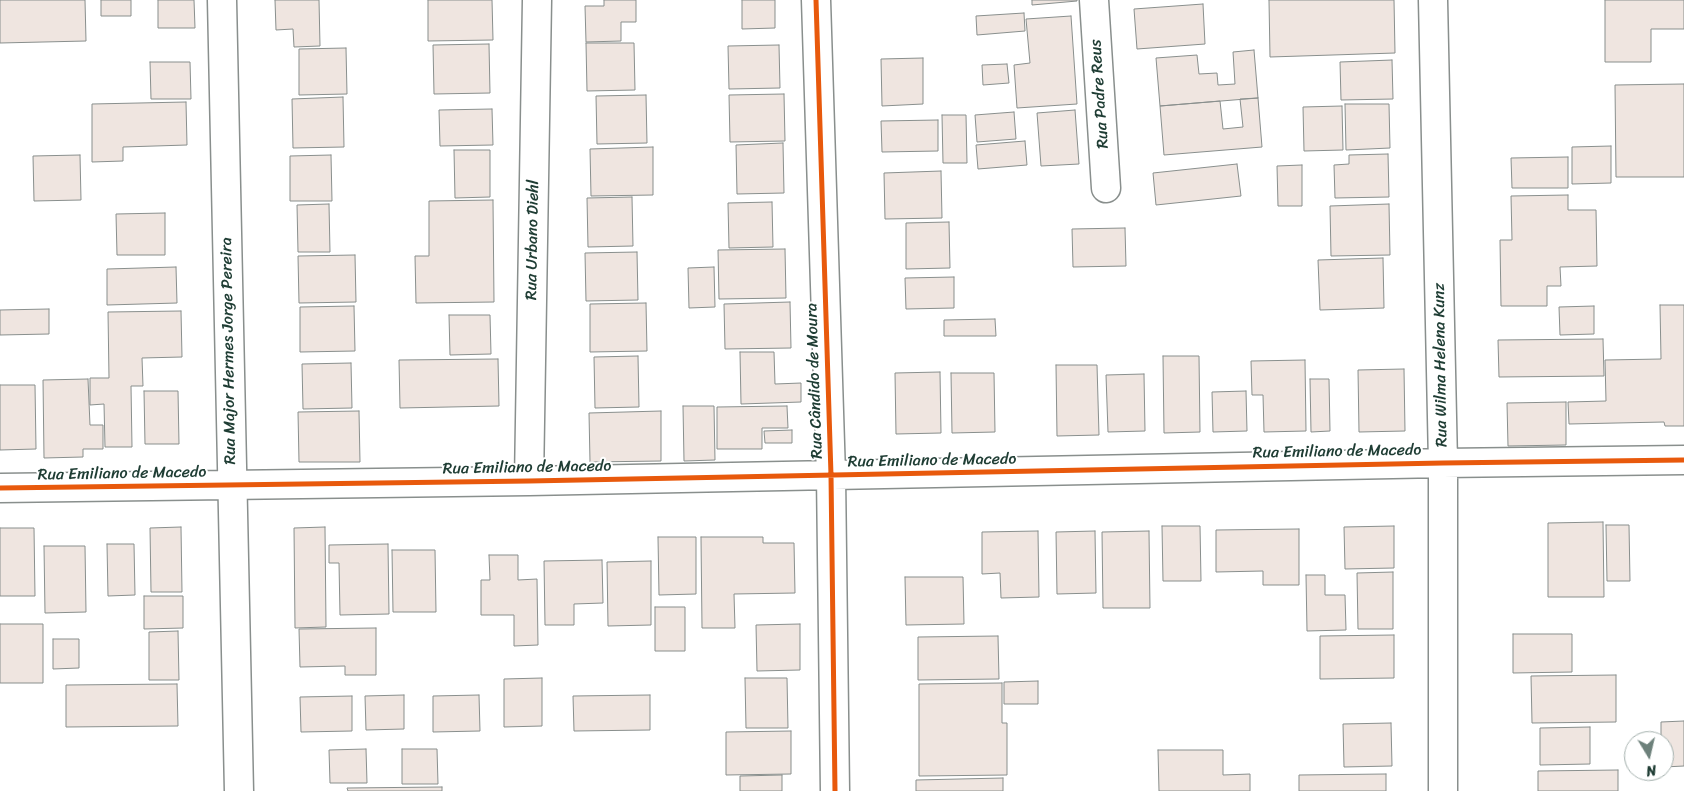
<!DOCTYPE html>
<meta charset="utf-8">
<style>
body{margin:0}
#map{position:relative;width:1684px;height:791px;overflow:hidden;background:#fff;font-family:Sriracha,sans-serif}
canvas{display:block}
.north{position:absolute;left:1624px;top:731px;width:50px;height:50px;box-sizing:border-box;background:#fff;border:1px solid #a5b1ae;border-radius:50%;rotate:171deg;font-size:14px;font-weight:700;line-height:20px;text-align:center;color:#1f3d34}
.north::after{content:'';display:block;margin:auto;width:18px;height:22px;background:#6d817b;clip-path:polygon(50% 0,100% 100%,50% 72%,0 100%)}
</style>
<div id="map">
<canvas width="1684" height="791"></canvas>
<div class="north">N</div>
</div>
<script>
const context = document.querySelector('canvas').getContext('2d');
context.lineJoin = 'round';
function paint(path, color) { context.fillStyle = color; context.fill(path, 'evenodd'); }
const shape = rows => new Path2D(rows.map(r => 'M' + r).join(''));
function stroke(path, color, width, dash) { context.strokeStyle = color; context.lineWidth = width; context.lineCap = dash ? 'butt' : 'round'; context.setLineDash(dash || []); context.stroke(path); }
function write(font, color, halo, rows, align = 'center') {
  context.font = font + ' Sriracha,sans-serif'; context.lineWidth = 4; context.setLineDash([]); context.textBaseline = 'middle'; context.strokeStyle = halo; context.fillStyle = color; for (const [text, x, y, turn = 0] of rows) {
    context.save(); context.translate(x, y); context.rotate((+turn || 0) * Math.PI / 180); context.textAlign = isNaN(turn) ? turn : align; if (halo) context.strokeText(text, 0, 0); context.fillText(text, 0, 0); context.restore();
  }
}
const building = shape([
 [0,0,85,0,86,41,0,43,0,0],
 [101,0,131,0,131,16,101,16,101,0],
 [158,0,194,0,195,28,158,28,158,0],
 [275,0,319,0,320,46,294,47,293,29,276,30,275,0],
 [428,0,492,0,493,40,428,41,428,0],
 [604,0,636,0,636,22,621,22,621,41,586,42,585,6,604,6,604,0],
 [742,0,775,0,775,28,742,29,742,0],
 [1032,0,1077,0,1077,1,1032,5,1032,0],
 [1269,0,1394,0,1395,53,1270,57,1269,0],
 [1605,0,1684,0,1684,29,1651,29,1651,62,1605,62,1605,0],
 [1203,4,1205,44,1137,49,1134,9,1203,4],
 [1024,13,1025,31,977,35,976,16,1024,13],
 [1071,16,1077,104,1017,108,1014,65,1030,63,1026,19,1071,16],
 [586,43,634,43,635,90,587,91,586,43],
 [489,44,490,93,434,94,433,45,489,44],
 [779,45,780,88,729,89,728,46,779,45],
 [346,48,347,94,299,95,299,49,346,48],
 [1254,50,1258,98,1160,106,1156,58,1197,55,1199,74,1217,73,1218,85,1235,84,1233,52,1254,50],
 [923,58,923,104,882,106,881,59,923,58],
 [1392,60,1393,99,1341,100,1340,62,1392,60],
 [150,62,190,62,191,99,151,99,150,62],
 [1007,64,1009,83,983,85,982,65,1007,64],
 [1684,84,1684,177,1616,177,1615,85,1684,84],
 [784,94,785,141,730,142,729,95,784,94],
 [646,95,647,143,597,144,596,96,646,95],
 [343,97,344,147,293,148,292,99,343,97],
 [1258,98,1262,147,1164,155,1160,106,1220,101,1223,129,1243,127,1240,99,1258,98],
 [186,102,187,145,123,147,123,161,92,162,92,104,186,102],
 [1345,104,1389,104,1390,148,1346,150,1345,104],
 [1342,106,1343,150,1304,151,1303,107,1342,106],
 [492,109,493,145,440,146,439,110,492,109],
 [1075,110,1079,164,1041,166,1037,113,1075,110],
 [1014,112,1016,139,977,142,975,115,1014,112],
 [942,115,966,115,967,163,943,163,942,115],
 [938,120,938,151,882,152,881,121,938,120],
 [1025,141,1027,165,978,169,976,145,1025,141],
 [783,143,784,193,737,194,736,145,783,143],
 [1611,146,1611,183,1572,184,1572,147,1611,146],
 [653,147,653,195,591,196,590,149,653,147],
 [454,150,490,150,490,197,455,198,454,150],
 [1388,154,1389,197,1335,198,1334,165,1349,164,1349,155,1388,154],
 [80,155,81,200,34,201,33,156,80,155],
 [331,155,332,201,290,201,290,156,331,155],
 [1568,157,1568,188,1512,188,1511,158,1568,157],
 [1237,164,1241,196,1156,205,1153,173,1237,164],
 [1302,165,1302,206,1278,206,1277,166,1302,165],
 [941,171,942,218,885,219,884,173,941,171],
 [1568,195,1568,210,1596,210,1597,266,1560,267,1561,286,1547,286,1547,306,1501,306,1500,240,1512,240,1511,196,1568,195],
 [632,197,633,246,588,247,587,198,632,197],
 [493,200,494,302,416,303,415,256,429,256,429,201,493,200],
 [772,202,773,247,729,248,728,203,772,202],
 [329,204,330,252,298,252,297,205,329,204],
 [1389,204,1390,255,1331,256,1330,206,1389,204],
 [165,213,165,255,117,255,116,214,165,213],
 [949,222,950,268,906,269,906,223,949,222],
 [1125,228,1126,266,1073,267,1072,229,1125,228],
 [785,249,786,298,719,299,718,250,785,249],
 [637,252,638,300,586,301,585,253,637,252],
 [355,255,356,302,299,303,298,256,355,255],
 [1383,258,1384,308,1320,310,1318,260,1383,258],
 [176,267,177,303,107,305,107,269,176,267],
 [714,267,715,307,689,308,688,268,714,267],
 [954,277,954,308,906,309,905,278,954,277],
 [790,302,791,348,725,349,724,304,790,302],
 [646,303,647,351,590,352,590,304,646,303],
 [1660,305,1684,305,1684,426,1665,426,1664,422,1569,424,1568,402,1606,401,1605,360,1661,359,1660,305],
 [354,306,355,351,300,352,300,307,354,306],
 [1594,306,1594,334,1560,335,1559,307,1594,306],
 [49,309,49,334,0,335,0,310,49,309],
 [181,311,182,357,142,358,143,386,131,386,132,447,105,447,104,404,90,405,90,378,109,378,108,312,181,311],
 [449,315,490,315,491,354,450,355,449,315],
 [995,319,996,336,944,336,944,320,995,319],
 [1603,339,1604,376,1499,377,1498,340,1603,339],
 [740,352,774,352,775,384,801,383,801,402,741,404,740,352],
 [638,356,639,407,595,408,594,357,638,356],
 [1163,356,1199,356,1200,432,1164,433,1163,356],
 [498,359,499,406,400,408,399,360,498,359],
 [1305,360,1306,431,1264,432,1263,395,1252,395,1251,361,1305,360],
 [351,363,352,408,303,409,302,364,351,363],
 [1056,365,1097,365,1099,435,1057,436,1056,365],
 [1404,369,1405,431,1359,432,1358,370,1404,369],
 [940,372,941,433,896,434,895,373,940,372],
 [951,373,994,373,995,432,952,433,951,373],
 [1144,374,1145,431,1108,432,1106,375,1144,374],
 [88,379,90,425,103,425,103,449,83,449,83,457,44,458,43,380,88,379],
 [1310,379,1329,379,1330,431,1311,432,1310,379],
 [0,385,35,385,36,449,0,450,0,385],
 [144,391,178,391,179,444,145,444,144,391],
 [1246,391,1247,431,1213,432,1212,392,1246,391],
 [1566,402,1566,445,1508,446,1507,403,1566,402],
 [683,406,714,406,715,460,684,461,683,406],
 [787,406,788,428,762,428,762,449,717,449,717,407,787,406],
 [359,411,360,462,299,462,298,412,359,411],
 [661,411,661,461,590,462,589,413,661,411],
 [792,430,792,443,765,443,764,431,792,430],
 [1603,522,1604,597,1548,597,1548,523,1603,522],
 [1606,525,1629,525,1630,581,1607,581,1606,525],
 [1162,526,1200,526,1201,581,1163,581,1162,526],
 [1394,526,1394,568,1345,569,1344,527,1394,526],
 [181,527,182,592,151,592,150,528,181,527],
 [325,527,326,627,295,628,294,528,325,527],
 [0,528,34,528,35,596,0,596,0,528],
 [1299,529,1299,585,1263,585,1263,571,1216,572,1216,530,1299,529],
 [1038,531,1039,597,1001,598,1000,573,982,574,982,532,1038,531],
 [1095,531,1096,593,1057,594,1056,532,1095,531],
 [1149,531,1150,608,1103,608,1102,532,1149,531],
 [658,537,696,537,696,594,659,595,658,537],
 [701,537,763,537,763,543,794,543,795,593,734,594,735,628,702,628,701,537],
 [107,544,134,544,135,595,108,596,107,544],
 [388,544,389,614,340,615,339,563,329,563,329,545,388,544],
 [44,546,85,546,86,612,45,613,44,546],
 [392,550,435,550,436,612,393,612,392,550],
 [489,555,518,555,518,580,537,579,538,645,514,646,514,615,481,615,481,580,490,580,489,555],
 [602,560,603,603,574,604,574,625,545,625,544,561,602,560],
 [651,561,651,625,608,626,607,562,651,561],
 [1393,572,1393,629,1358,629,1357,573,1393,572],
 [1306,575,1325,575,1325,595,1345,595,1346,630,1307,631,1306,575],
 [905,577,963,577,964,624,906,625,905,577],
 [144,596,183,596,183,628,144,629,144,596],
 [655,607,685,607,685,651,655,651,655,607],
 [0,624,43,624,43,683,0,683,0,624],
 [800,624,800,670,757,671,756,625,800,624],
 [376,628,376,675,345,675,345,666,300,667,299,629,376,628],
 [178,631,179,680,149,680,149,632,178,631],
 [1513,634,1572,634,1572,672,1513,673,1513,634],
 [1394,635,1394,678,1320,679,1320,636,1394,635],
 [998,636,999,679,918,680,918,637,998,636],
 [53,639,79,639,79,668,53,669,53,639],
 [1616,675,1616,722,1532,723,1531,676,1616,675],
 [542,678,542,726,504,727,504,679,542,678],
 [745,678,787,678,788,728,746,728,745,678],
 [1038,681,1038,704,1004,704,1004,682,1038,681],
 [1002,683,1002,723,1007,723,1007,775,919,776,919,684,1002,683],
 [177,684,178,726,66,727,66,685,177,684],
 [404,695,404,729,366,730,365,696,404,695],
 [479,695,480,731,433,732,433,696,479,695],
 [650,695,650,730,574,731,573,696,650,695],
 [352,696,352,731,301,732,300,697,352,696],
 [1684,721,1684,766,1664,767,1664,741,1661,741,1661,722,1684,721],
 [1391,723,1392,766,1344,767,1343,724,1391,723],
 [1590,727,1590,764,1540,765,1540,728,1590,727],
 [791,731,791,774,726,775,726,732,791,731],
 [366,749,367,783,330,783,329,750,366,749],
 [402,749,437,749,438,784,402,784,402,749],
 [1158,750,1223,750,1223,775,1250,774,1250,791,1159,791,1158,750],
 [1618,770,1618,791,1538,791,1538,771,1618,770],
 [1386,774,1386,791,1299,791,1299,775,1386,774],
 [782,775,782,791,740,791,740,776,782,775],
 [1003,778,1003,791,916,791,916,780,1003,778],
 [442,787,442,791,348,791,347,788,442,787]
]);
const street = shape([
 [222,0,239,791],
 [816,0,831,475,835,791],
 [1094,0,1106,188],
 [1433,0,1443,463,1443,791],
 [529,481,537,0],
 [0,488,529,481,1443,463,1684,460]
]);
const cycleway = shape([
 [816,0,831,475,835,791],
 [0,488,529,481,1443,463,1684,460]
]);
const streetNames = [
 ["Rua Padre Reus",1100,94,-94],
 ["Rua Urbano Diehl",533,240,-89],
 ["Rua Major Hermes Jorge Pereira",229,351,-91],
 ["Rua Wilma Helena Kunz",1441,365,-91],
 ["Rua Cândido de Moura",815,381,-92],
 ["Rua Emiliano de Macedo",1337,452,-1],
 ["Rua Emiliano de Macedo",932,461,-1],
 ["Rua Emiliano de Macedo",527,468,-1],
 ["Rua Emiliano de Macedo",122,474,-1]
];
paint(building, '#efe5e0');
stroke(building, '#898f8d', 1);
stroke(street, '#898f8d', 31);
stroke(street, '#fff', 28);
stroke(cycleway, '#e8590c', 5);
write('16px', '#1f3d34', '#fff', streetNames);
</script>
